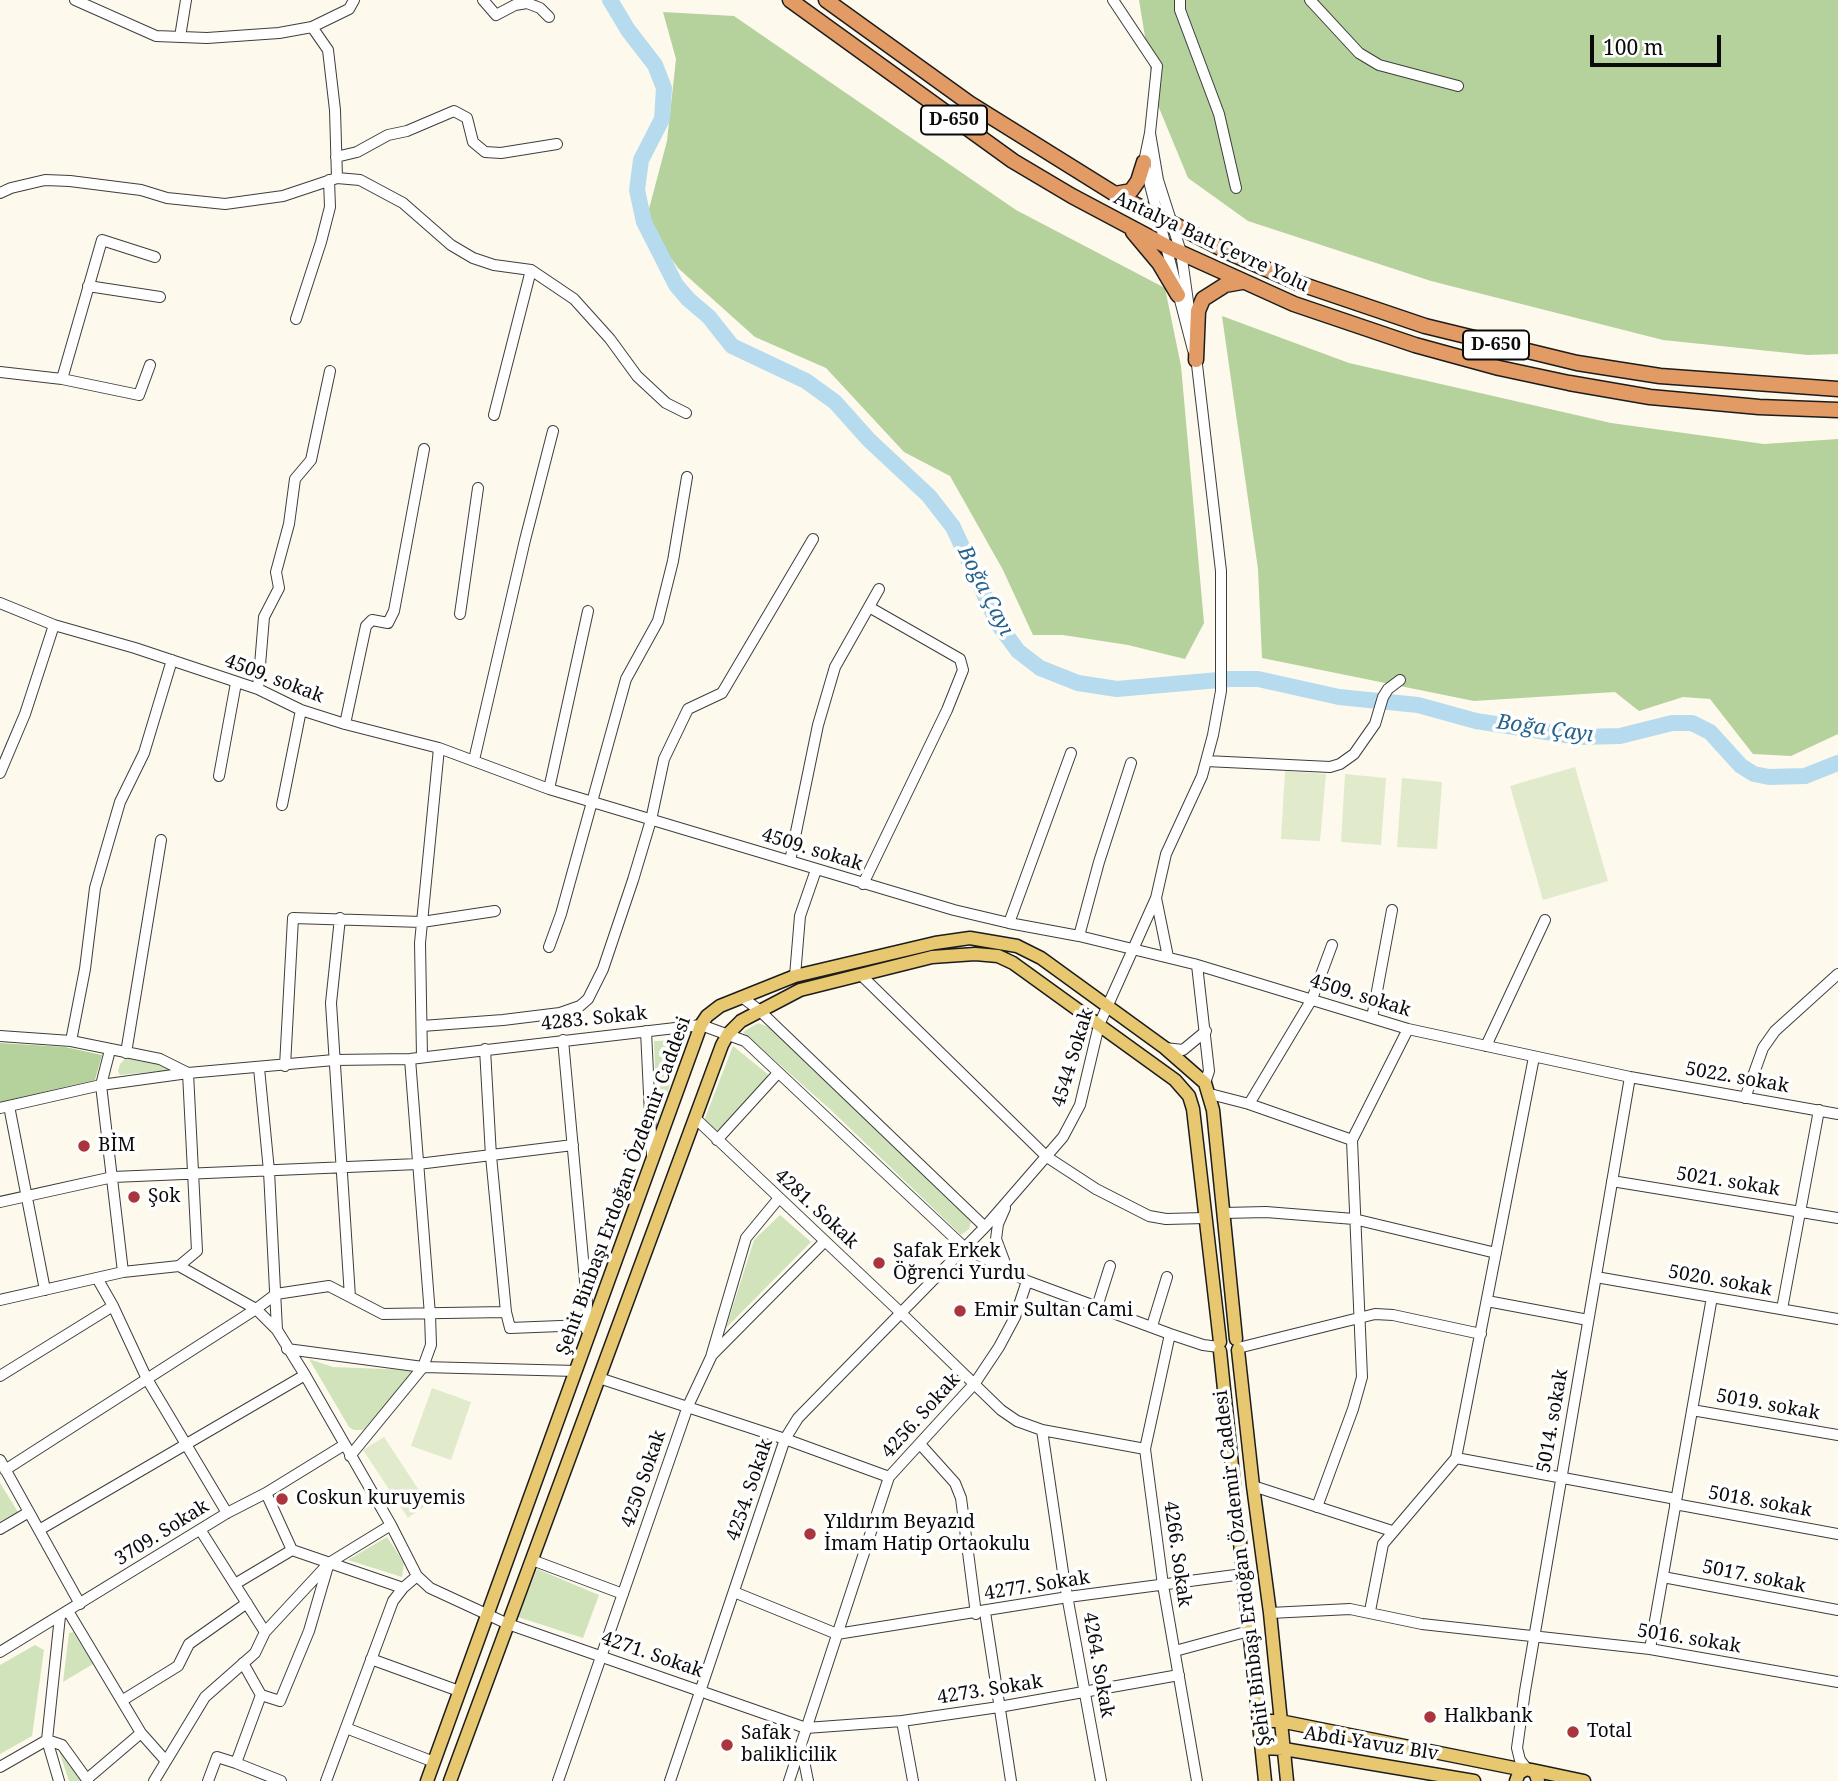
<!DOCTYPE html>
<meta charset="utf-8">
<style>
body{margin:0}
#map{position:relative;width:1838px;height:1781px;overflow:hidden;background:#fdf9ec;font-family:"Noto Serif",serif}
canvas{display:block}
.scale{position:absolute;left:1590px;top:35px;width:131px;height:32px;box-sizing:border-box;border:4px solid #0b0b0b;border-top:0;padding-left:9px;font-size:21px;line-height:24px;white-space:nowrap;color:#0b0b0b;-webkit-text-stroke:5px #fff;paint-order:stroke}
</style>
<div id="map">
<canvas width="1838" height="1781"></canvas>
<div class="scale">100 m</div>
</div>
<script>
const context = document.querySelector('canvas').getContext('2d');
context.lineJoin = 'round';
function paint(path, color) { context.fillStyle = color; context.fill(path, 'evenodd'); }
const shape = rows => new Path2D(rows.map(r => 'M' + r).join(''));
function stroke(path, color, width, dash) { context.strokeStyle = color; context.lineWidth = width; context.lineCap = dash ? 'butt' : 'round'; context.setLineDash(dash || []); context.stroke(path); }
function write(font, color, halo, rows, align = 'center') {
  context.font = font + ' "Noto Serif",serif'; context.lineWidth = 7; context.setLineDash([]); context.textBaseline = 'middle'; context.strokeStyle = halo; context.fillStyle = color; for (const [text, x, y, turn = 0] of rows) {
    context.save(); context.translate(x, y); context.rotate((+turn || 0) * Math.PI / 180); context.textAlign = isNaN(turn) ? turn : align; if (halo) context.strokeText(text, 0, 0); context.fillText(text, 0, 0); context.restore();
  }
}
const green = shape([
 [758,1023,771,1028,971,1222,969,1229,961,1235,832,1111,743,1032],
 [685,1040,657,1123,654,1041],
 [733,1046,770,1076,720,1129,715,1130,705,1123,705,1118],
 [126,1058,164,1066,173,1070,120,1075,118,1071,120,1064],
 [780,1215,811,1242,726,1328,754,1240],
 [309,1359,333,1367,409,1370,413,1373,363,1430,354,1430,349,1427],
 [0,1483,18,1512,0,1521],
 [387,1537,404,1563,402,1577,348,1560],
 [537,1569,599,1595,583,1638,518,1617],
 [73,1632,93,1664,63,1682,69,1633],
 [35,1645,44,1650,32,1736,0,1754,0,1665],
 [58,1748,81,1781,69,1781]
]);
const forest = shape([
 [1139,0,1838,0,1838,354,1808,355,1663,340,1431,281,1248,221,1188,178,1155,98],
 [663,12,734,16,1016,210,1165,288,1181,366,1204,623,1185,659,1128,645,1063,635,1033,635,1003,570,950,476,904,452,826,368,755,337,679,269,645,224,667,141,676,59],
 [1222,316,1349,363,1611,423,1764,444,1838,439,1838,734,1791,756,1753,754,1710,699,1683,697,1639,711,1615,692,1474,701,1262,658,1258,569],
 [0,1043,65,1047,102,1055,95,1080,0,1102]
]);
const pitch = shape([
 [1575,767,1608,881,1543,900,1510,786],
 [1285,771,1326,774,1320,841,1281,839],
 [1345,774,1386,778,1381,845,1341,842],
 [1402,778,1442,782,1437,849,1397,847],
 [432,1388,471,1402,451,1460,411,1446],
 [384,1437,428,1504,408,1518,363,1450]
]);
const river = shape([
 [610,0,628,30,655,65,664,88,662,119,641,160,637,190,644,222,676,285,688,299,709,317,732,346,806,381,835,402,869,440,929,496,953,527,998,624,1018,651,1040,668,1078,683,1117,689,1230,679,1258,679,1339,697,1418,705,1476,721,1579,737,1620,736,1672,723,1692,723,1710,732,1741,766,1754,774,1769,777,1805,776,1838,763]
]);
const minor = shape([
 [75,0,156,36,207,38,279,33,312,27,349,9,354,0],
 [483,0,496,15,515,5,527,3,540,8,549,17],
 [1113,0,1157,66,1150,133,1144,162,1193,350],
 [1180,0,1180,10,1219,114,1236,188],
 [1310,0,1359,53,1379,65,1458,86],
 [312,27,328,50,335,110,337,178],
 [180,37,186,0],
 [1150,133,1158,180,1181,252,1192,330],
 [336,157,357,152,388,135,407,131,454,111,467,118,473,142,485,152,501,153,557,144],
 [0,193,11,188,45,180,70,181,141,190,167,198,225,204,283,196,337,178,360,180,403,203,451,245,473,258,494,265,531,270,574,299,610,339,637,376,666,403,686,413],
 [88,286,160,297],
 [296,319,321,242,330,207,329,180],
 [0,372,62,379,139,395,150,365],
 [62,379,102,240,155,257],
 [494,415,531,270],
 [0,603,54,625,135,648,258,689,301,710,345,724,439,748,549,789,954,910,1009,923,1079,936,1194,964,1408,1029,1630,1077,1838,1114],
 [460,614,478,488],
 [258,689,264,617,279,588,276,572,289,524,295,479,311,460,330,371],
 [345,724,366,626,372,620,388,623,394,611,424,449],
 [474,760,525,540,553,431],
 [1206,761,1330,767,1340,764,1354,754,1375,724,1383,697,1388,689,1400,680],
 [0,773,25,714,54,625],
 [219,776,236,683],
 [549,789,588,611],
 [282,805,301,710],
 [790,861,818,725,835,667,879,589],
 [863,884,947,710,963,670,960,659,869,607],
 [1156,898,1168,957],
 [340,918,331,1003,350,1297],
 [1009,923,1071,753],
 [1079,936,1099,862,1131,763],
 [549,947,561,914,626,679,658,621,673,561,687,477],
 [1197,965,1209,1071,1205,1083],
 [795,976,800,916,816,870],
 [862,976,1047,1157,1096,1189,1149,1216,1166,1219,1205,1218],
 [742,997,760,1011,985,1227],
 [1372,1018,1392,910],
 [422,1026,503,1020,560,1013,580,1006,588,999,603,969,633,880,651,820,664,759,688,709,722,693,813,539],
 [646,1031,652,1156],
 [0,1036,71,1041,160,1059,188,1073,197,1251,179,1266],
 [563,1040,587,1303,586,1329],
 [71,1041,85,969,95,888,120,802,144,753,172,660],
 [1486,1046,1545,920],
 [1165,1048,1183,1050,1206,1031],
 [485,1049,491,1156,506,1312,510,1328,586,1325],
 [110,1050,101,1085,123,1272],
 [126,1053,161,840],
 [422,1057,420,943,439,748],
 [285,1066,293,918,422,922,495,911],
 [259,1068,269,1171,277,1330],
 [1210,1094,1249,1104,1352,1140],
 [1745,1098,1763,1048,1775,1031,1838,974],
 [1249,1104,1312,999,1332,945],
 [9,1106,45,1290],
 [0,1108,101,1085,188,1073,334,1060,410,1059,701,1025,745,1041,964,1247,1027,1281,1170,1334,1203,1345,1219,1347],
 [695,1118,900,1312,1001,1410,1017,1421,1042,1430,1145,1449],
 [717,1140,778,1073],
 [1612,1181,1838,1218],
 [0,1202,113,1177,418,1164,573,1145],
 [1005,1208,998,1224,996,1239,1008,1271],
 [1224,1213,1266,1212,1354,1219,1496,1253],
 [1596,1277,1838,1319],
 [97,1278,113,1306,147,1379,227,1513],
 [0,1300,123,1272,179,1266,256,1309,277,1330,305,1375,391,1525,417,1576,430,1588,508,1624,806,1728,902,1721,999,1707,1179,1675],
 [1487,1301,1588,1320],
 [1097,1307,1110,1266],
 [1782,1309,1819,1110],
 [1152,1326,1167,1277],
 [1170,1334,1145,1449,1163,1585,1197,1781],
 [1238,1348,1375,1314,1393,1315,1481,1334],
 [287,1349,423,1367,431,1345,430,1315,410,1059],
 [712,1355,825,1241],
 [0,1376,113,1306],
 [599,1378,785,1439,889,1477],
 [1692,1410,1838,1435],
 [1042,1430,1064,1579,1101,1781],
 [920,1444,955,1483,961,1498,976,1614],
 [350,1456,423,1367,576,1371],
 [1456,1458,1676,1499],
 [0,1460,80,1604],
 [5,1470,256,1309,276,1294,329,1286,383,1314,506,1312],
 [1253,1486,1392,1531],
 [266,1493,292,1550,403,1588],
 [1675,1504,1838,1534],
 [1317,1507,1353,1409,1362,1377,1352,1140,1408,1029],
 [0,1529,29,1512],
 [39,1530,305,1375],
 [201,1531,265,1632],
 [532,1560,623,1594],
 [1663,1577,1838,1610],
 [235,1584,292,1550],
 [734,1592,837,1634,1068,1597,1243,1574],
 [68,1611,141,1733,165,1760],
 [1370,1611,1383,1544,1456,1458,1534,1057],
 [985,1612,1011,1781],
 [1270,1613,1350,1609,1422,1624,1650,1649,1838,1682],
 [1650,1649,1712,1297],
 [1175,1651,1249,1631],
 [0,1652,227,1513,266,1493,344,1445],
 [371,1659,459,1691],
 [243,1663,261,1695],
 [123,1700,178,1666,189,1644,247,1603],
 [902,1721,913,1781],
 [346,1728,434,1762],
 [801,1746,808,1781],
 [236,1763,281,1781],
 [0,1767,47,1740,62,1745,88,1781],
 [1527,1769,1520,1760,1517,1748,1525,1691,1630,1077],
 [87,1779,141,1733],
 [59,1781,47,1740,60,1616],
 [154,1781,205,1697,255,1653,265,1632,329,1563,391,1525],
 [208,1781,217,1757,236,1763,261,1695,280,1701,309,1631,328,1566],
 [326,1781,393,1601,403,1588,417,1576],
 [558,1781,688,1406,711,1357,746,1238,779,1198],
 [670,1781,785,1439,798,1418,985,1227,1063,1137,1080,1105,1099,1025,1156,898,1166,854,1202,776,1213,735,1221,691,1221,571,1196,356],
 [789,1781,889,1477,975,1383,999,1347,1015,1317,1027,1281]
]);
const major = shape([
 [1238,1350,1253,1486,1270,1613,1287,1781],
 [1220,1351,1265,1781],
 [1259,1721,1280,1721,1524,1770],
 [1262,1748,1284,1749,1474,1781],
 [1532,1770,1584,1781],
 [427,1781,701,1025,707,1016,720,1006,795,976,935,943,970,938,1017,946,1041,958,1165,1048,1205,1083,1213,1110,1236,1339],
 [450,1781,722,1045,728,1034,741,1021,800,990,932,957,975,954,998,956,1013,963,1175,1080,1189,1096,1193,1109,1220,1342],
 [1516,1781,1519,1773,1527,1769,1535,1772,1538,1781]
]);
const highway = shape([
 [790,0,1013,161,1072,196,1168,247,1294,304,1415,345,1499,368,1569,383,1650,397,1759,407,1838,410],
 [826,0,969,103,1115,194,1230,253,1298,283,1425,326,1577,363,1660,376,1838,389],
 [1115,194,1131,191,1138,181,1144,162],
 [1133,232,1159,263,1178,295],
 [1196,360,1198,311,1203,299,1225,285,1242,282]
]);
const markers = [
 [84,1146,7,"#aa353d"],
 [134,1197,7,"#aa353d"],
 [879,1263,7,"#aa353d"],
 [960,1311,7,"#aa353d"],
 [282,1499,7,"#aa353d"],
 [810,1534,7,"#aa353d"],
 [1430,1717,7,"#aa353d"],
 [1573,1732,7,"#aa353d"],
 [727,1745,7,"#aa353d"]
];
const shields = [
 [954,120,66],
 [1496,345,66]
];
const shieldNames = [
 ["D-650",954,120],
 ["D-650",1496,345]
];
const streetNames = [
 ["Antalya Batı Çevre Yolu",1211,242,25],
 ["4509. sokak",274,679,21],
 ["4509. sokak",812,850,17],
 ["4509. sokak",1360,996,17],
 ["4283. Sokak",594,1019,-6],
 ["4544 Sokak",1073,1058,-73],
 ["5022. sokak",1737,1078,10],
 ["5021. sokak",1728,1182,9],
 ["Şehit Binbaşı Erdoğan Özdemir Caddesi",624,1186,-70],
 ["4281. Sokak",816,1209,43],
 ["5020. sokak",1720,1281,10],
 ["5019. sokak",1768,1405,10],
 ["4256. Sokak",921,1416,-48],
 ["5014. sokak",1553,1421,-80],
 ["4250 Sokak",644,1479,-71],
 ["4254. Sokak",750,1490,-71],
 ["5018. sokak",1760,1502,10],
 ["3709. Sokak",162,1533,-32],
 ["4266. Sokak",1177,1554,82],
 ["Şehit Binbaşı Erdoğan Özdemir Caddesi",1243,1568,-97],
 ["5017. sokak",1754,1577,11],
 ["4277. Sokak",1037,1586,-9],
 ["5016. sokak",1689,1639,9],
 ["4271. Sokak",652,1655,19],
 ["4264. Sokak",1098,1665,80],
 ["4273. Sokak",990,1690,-9],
 ["Abdi Yavuz Blv",1371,1744,9]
];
const poiNames = [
 ["BİM",98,1146],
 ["Şok",148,1197],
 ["Şafak Erkek",893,1252],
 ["Öğrenci Yurdu",893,1274],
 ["Emir Sultan Cami",974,1311],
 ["Coskun kuruyemis",296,1499],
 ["Yıldırım Beyazıd",824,1523],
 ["İmam Hatip Ortaokulu",824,1545],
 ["Halkbank",1444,1717],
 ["Total",1587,1732],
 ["Safak",741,1734],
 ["baliklicilik",741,1756]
];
const waterNames = [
 ["Boğa Çayı",985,591,63],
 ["Boğa Çayı",1545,729,8]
];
paint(green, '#d0e3ba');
paint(forest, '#b5d19c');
paint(pitch, '#e1ebcb');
stroke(river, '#b7dbee', 16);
stroke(minor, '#3e3e3e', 12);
stroke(major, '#1c1c1c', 15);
stroke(highway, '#1c1c1c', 17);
stroke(minor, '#fff', 10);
stroke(major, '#e7c871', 12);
stroke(highway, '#e29b65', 14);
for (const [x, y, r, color] of markers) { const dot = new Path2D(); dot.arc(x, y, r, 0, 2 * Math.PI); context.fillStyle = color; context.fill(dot); stroke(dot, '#fff', 2.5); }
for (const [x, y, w] of shields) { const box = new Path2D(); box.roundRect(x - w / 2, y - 14.5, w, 29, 5); context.fillStyle = '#fff'; context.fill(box); stroke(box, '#0b0b0b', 2); }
write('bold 18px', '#0b0b0b', null, shieldNames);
write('19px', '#0b0b0b', '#fff', streetNames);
write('19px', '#0b0b0b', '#fff', poiNames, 'left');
write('italic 21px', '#25628d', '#fff', waterNames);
</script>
